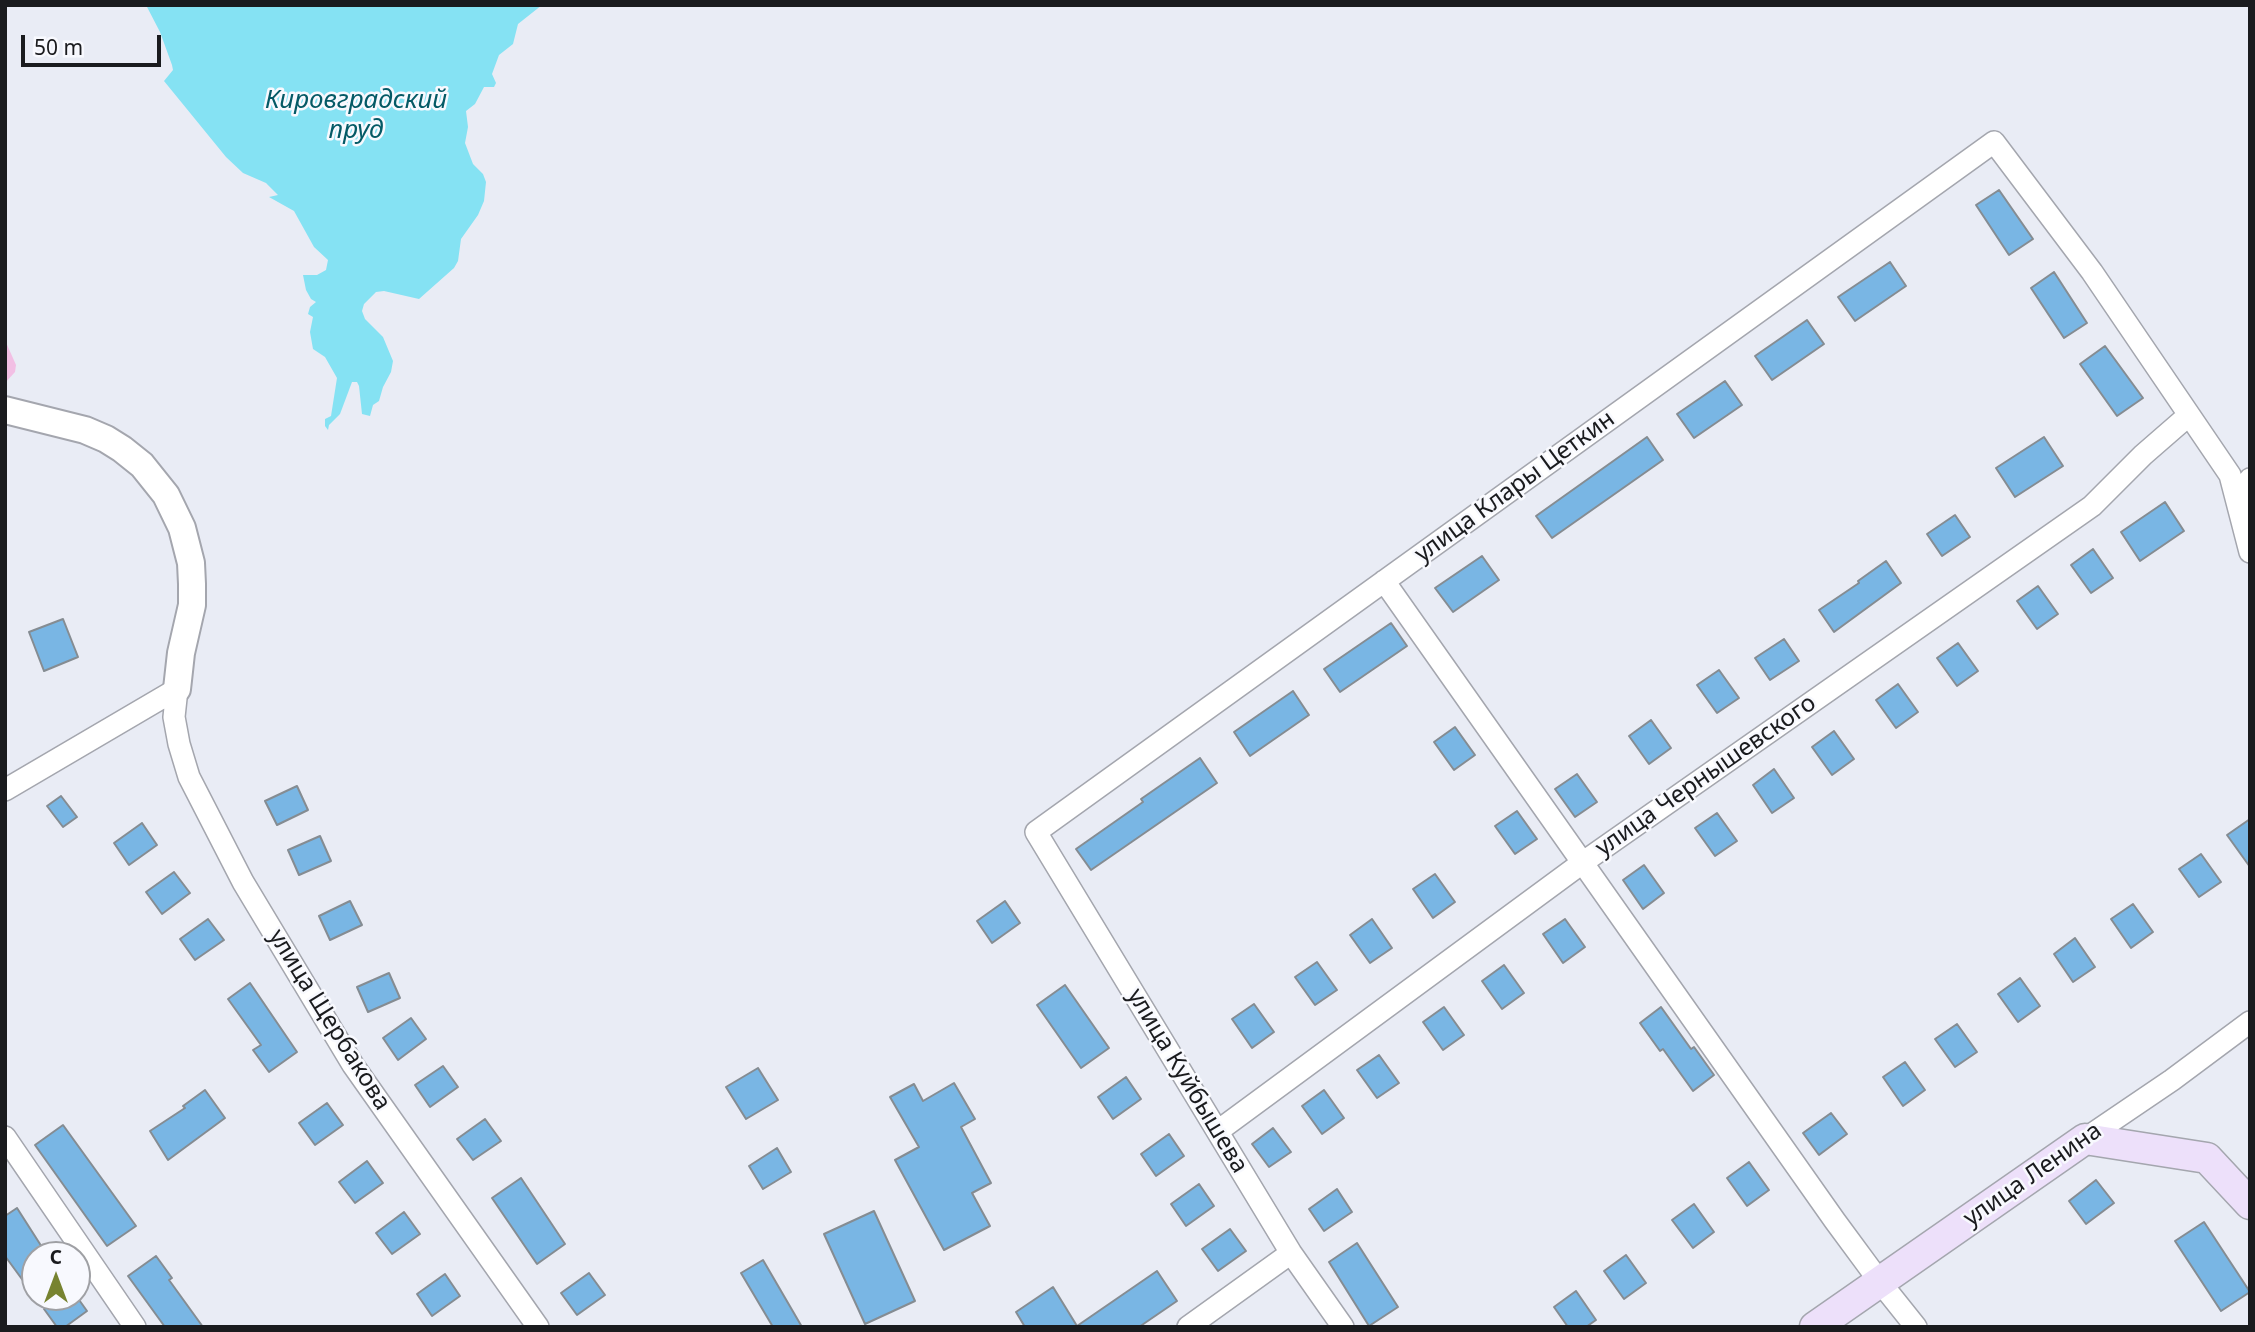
<!DOCTYPE html>
<meta charset="utf-8">
<style>
body{margin:0}
#map{position:relative;width:2255px;height:1332px;overflow:hidden;background:#e9ecf5;font-family:"Noto Sans",sans-serif}
canvas{display:block}
.frame{position:absolute;inset:0;border:7px solid #1a1b1e;pointer-events:none}
.north{position:absolute;left:21px;top:1241px;width:70px;height:70px;box-sizing:border-box;background:#f8f9fe;border:2px solid #9fa0a4;border-radius:50%;rotate:0deg;font-size:19px;font-weight:700;line-height:28px;text-align:center;color:#1a1b1e}
.north::after{content:'';display:block;margin:auto;width:24px;height:32px;background:#778330;clip-path:polygon(50% 0,100% 100%,50% 72%,0 100%)}
.scale{position:absolute;left:21px;top:35px;width:140px;height:32px;box-sizing:border-box;border:4px solid #1a1b1e;border-top:0;padding-left:9px;font-size:21px;line-height:24px;white-space:nowrap;color:#1a1b1e;-webkit-text-stroke:5px #f8f9fe;paint-order:stroke}
</style>
<div id="map">
<canvas width="2255" height="1332"></canvas>
<div class="frame"></div>
<div class="north">С</div>
<div class="scale">50 m</div>
</div>
<script>
const context = document.querySelector('canvas').getContext('2d');
context.lineJoin = 'round';
function paint(path, color) { context.fillStyle = color; context.fill(path, 'evenodd'); }
const shape = rows => new Path2D(rows.map(r => 'M' + r).join(''));
function stroke(path, color, width, dash) { context.strokeStyle = color; context.lineWidth = width; context.lineCap = dash ? 'butt' : 'round'; context.setLineDash(dash || []); context.stroke(path); }
function write(font, color, halo, rows, align = 'center') {
  context.font = font + ' "Noto Sans",sans-serif'; context.lineWidth = 5; context.setLineDash([]); context.textBaseline = 'middle'; context.strokeStyle = halo; context.fillStyle = color; for (const [text, x, y, turn = 0] of rows) {
    context.save(); context.translate(x, y); context.rotate((+turn || 0) * Math.PI / 180); context.textAlign = isNaN(turn) ? turn : align; if (halo) context.strokeText(text, 0, 0); context.fillText(text, 0, 0); context.restore();
  }
}
const green = shape([
 [5,340,16,365,15,372,5,383]
]);
const water = shape([
 [146,5,542,5,518,24,513,44,499,55,492,74,496,83,494,87,484,87,475,104,466,111,468,127,465,143,473,164,483,174,486,182,484,201,478,215,461,239,458,261,454,268,419,299,384,291,376,292,364,304,362,311,365,319,383,337,393,361,391,372,383,387,379,401,373,405,370,416,362,414,359,386,357,382,352,382,340,414,329,425,328,430,325,426,325,419,331,416,337,378,325,357,313,349,310,332,313,317,308,314,310,307,316,302,311,299,306,290,303,275,317,275,326,270,328,260,314,247,294,211,269,197,278,195,266,183,243,173,226,157,164,81,173,70,172,65,160,32]
]);
const building = shape([
 [1999,190,2033,239,2009,255,1976,205,1999,190],
 [1890,262,1906,286,1855,321,1838,297,1890,262],
 [2054,272,2087,323,2064,338,2031,288,2054,272],
 [1807,320,1824,344,1772,380,1755,356,1807,320],
 [2105,346,2143,398,2117,416,2080,364,2105,346],
 [1725,381,1742,405,1694,438,1677,414,1725,381],
 [1647,437,1663,460,1552,538,1536,516,1647,437],
 [2044,437,2063,466,2015,497,1996,468,2044,437],
 [2165,502,2184,531,2140,561,2121,532,2165,502],
 [1955,515,1970,537,1942,556,1927,534,1955,515],
 [2093,549,2113,578,2091,593,2071,565,2093,549],
 [1482,556,1499,580,1453,612,1435,588,1482,556],
 [1886,561,1901,583,1834,632,1819,610,1859,583,1858,581,1886,561],
 [2038,586,2058,614,2037,629,2017,601,2038,586],
 [63,619,78,657,44,671,29,632,63,619],
 [1391,623,1407,646,1340,692,1324,669,1391,623],
 [1784,639,1799,661,1770,680,1755,658,1784,639],
 [1958,643,1978,671,1957,686,1937,658,1958,643],
 [1719,670,1739,698,1717,713,1697,685,1719,670],
 [1898,684,1918,712,1896,728,1876,700,1898,684],
 [1293,691,1309,715,1250,756,1234,732,1293,691],
 [1651,720,1671,748,1649,764,1629,736,1651,720],
 [1455,727,1475,755,1454,770,1434,742,1455,727],
 [1834,731,1854,759,1832,775,1812,747,1834,731],
 [1200,758,1217,783,1091,870,1076,849,1143,802,1141,799,1200,758],
 [1774,769,1794,798,1772,813,1753,785,1774,769],
 [1577,774,1597,802,1575,817,1555,789,1577,774],
 [297,786,308,810,277,825,265,801,297,786],
 [61,796,77,817,63,827,47,806,61,796],
 [1517,811,1537,839,1515,854,1495,826,1517,811],
 [1717,813,1737,841,1715,856,1695,828,1717,813],
 [2250,819,2250,867,2227,835,2250,819],
 [142,823,157,845,129,865,114,843,142,823],
 [320,836,331,861,299,875,288,850,320,836],
 [2201,854,2221,882,2199,897,2179,869,2201,854],
 [1644,865,1664,893,1643,909,1623,880,1644,865],
 [174,872,190,893,162,914,146,892,174,872],
 [1435,874,1455,902,1433,918,1413,889,1435,874],
 [350,901,362,925,330,940,319,916,350,901],
 [1005,901,1020,923,992,943,977,921,1005,901],
 [2133,904,2153,932,2131,948,2111,919,2133,904],
 [208,919,224,940,195,960,180,939,208,919],
 [1372,919,1392,948,1370,963,1350,935,1372,919],
 [1565,919,1585,947,1563,963,1543,934,1565,919],
 [2075,938,2095,967,2073,982,2054,954,2075,938],
 [1317,962,1337,990,1315,1005,1295,977,1317,962],
 [1504,965,1524,993,1502,1009,1482,981,1504,965],
 [389,973,400,998,368,1012,357,987,389,973],
 [2020,978,2040,1006,2018,1022,1998,994,2020,978],
 [250,983,297,1052,269,1072,253,1050,261,1045,228,999,250,983],
 [1065,985,1109,1048,1081,1068,1037,1005,1065,985],
 [1254,1004,1274,1032,1252,1048,1232,1019,1254,1004],
 [1444,1007,1464,1035,1443,1050,1423,1022,1444,1007],
 [1661,1007,1691,1049,1694,1047,1714,1075,1693,1091,1663,1049,1660,1051,1640,1023,1661,1007],
 [411,1018,426,1039,398,1060,383,1038,411,1018],
 [1957,1024,1977,1052,1955,1067,1935,1039,1957,1024],
 [1379,1055,1399,1083,1377,1098,1357,1070,1379,1055],
 [1905,1062,1925,1090,1903,1106,1883,1077,1905,1062],
 [443,1066,458,1087,430,1107,415,1085,443,1066],
 [758,1068,778,1100,746,1119,726,1087,758,1068],
 [1126,1077,1141,1099,1113,1119,1098,1097,1126,1077],
 [954,1083,975,1119,961,1127,991,1183,972,1193,990,1226,944,1250,895,1160,919,1147,890,1097,914,1084,923,1101,954,1083],
 [205,1090,225,1118,168,1160,150,1131,185,1108,183,1106,205,1090],
 [1324,1090,1344,1118,1322,1134,1302,1106,1324,1090],
 [327,1103,343,1125,315,1145,299,1123,327,1103],
 [1831,1113,1847,1134,1819,1155,1803,1133,1831,1113],
 [485,1119,501,1141,473,1160,457,1139,485,1119],
 [63,1125,136,1226,107,1246,35,1145,63,1125],
 [1273,1128,1291,1152,1269,1167,1252,1144,1273,1128],
 [1169,1134,1184,1156,1156,1176,1141,1154,1169,1134],
 [777,1148,791,1172,763,1189,749,1166,777,1148],
 [367,1161,383,1183,355,1203,339,1182,367,1161],
 [1749,1162,1769,1190,1747,1206,1727,1178,1749,1162],
 [521,1178,565,1244,537,1264,492,1198,521,1178],
 [2096,1180,2114,1203,2086,1224,2069,1201,2096,1180],
 [1199,1184,1214,1206,1186,1226,1171,1204,1199,1184],
 [1337,1189,1352,1212,1324,1231,1309,1209,1337,1189],
 [1694,1204,1714,1232,1693,1248,1672,1220,1694,1204],
 [17,1208,47,1255,35,1255,35,1297,5,1256,5,1216,17,1208],
 [874,1211,915,1301,865,1324,824,1234,874,1211],
 [404,1212,420,1234,392,1254,376,1233,404,1212],
 [2204,1222,2250,1292,2221,1311,2175,1241,2204,1222],
 [1230,1229,1246,1251,1218,1271,1202,1249,1230,1229],
 [1357,1243,1398,1307,1369,1326,1329,1262,1357,1243],
 [1626,1255,1646,1283,1624,1299,1604,1271,1626,1255],
 [156,1256,172,1278,169,1280,203,1327,165,1327,128,1276,156,1256],
 [763,1260,802,1327,773,1327,741,1273,763,1260],
 [1157,1271,1177,1301,1139,1327,1025,1327,1016,1312,1053,1287,1077,1326,1157,1271],
 [589,1273,605,1295,577,1315,561,1293,589,1273],
 [445,1274,460,1296,432,1316,417,1294,445,1274],
 [1576,1291,1596,1320,1586,1327,1568,1327,1554,1307,1576,1291],
 [61,1297,77,1297,87,1311,65,1327,57,1327,44,1309,61,1297]
]);
const minor = shape([
 [2245,515,2250,479],
 [1384,581,1835,1221,1880,1282,1916,1327],
 [177,689,174,717,179,744,189,777,243,882,353,1065,538,1327],
 [5,790,177,689],
 [1218,1131,1582,863,2092,506,2143,455,2189,415],
 [5,1137,135,1327],
 [2085,1139,2172,1080,2250,1022],
 [1188,1327,1291,1253],
 [1343,1327,1291,1253,1036,832,1994,142,2092,272,2230,475,2250,552]
]);
const tertiary = shape([
 [5,410,85,430,106,439,122,449,142,465,166,495,182,528,191,563,192,584,192,605,181,653,177,689]
]);
const secondary = shape([
 [1815,1327,2085,1139,2207,1158,2250,1204]
]);
const streetNames = [
 ["улица Клары Цеткин",1515,487,-36],
 ["улица Чернышевского",1706,776,-35],
 ["улица Щербакова",329,1020,58],
 ["улица Куйбышева",1187,1081,59],
 ["улица Ленина",2033,1175,-35]
];
const waterNames = [
 ["Кировградский",356,101],
 ["пруд",356,131]
];
paint(green, '#f2bfe4');
paint(water, '#85e2f3');
paint(building, '#79b6e4');
stroke(building, '#858c92', 2);
stroke(minor, '#a4a6ae', 24);
stroke(tertiary, '#a4a6ae', 30);
stroke(secondary, '#a4a6ae', 33);
stroke(minor, '#fff', 21);
stroke(tertiary, '#fff', 26);
stroke(secondary, '#ede0fa', 30);
write('24px', '#1a1b1e', '#f8f9fe', streetNames);
write('italic 26px', '#045a66', '#f8f9fe', waterNames);
</script>
